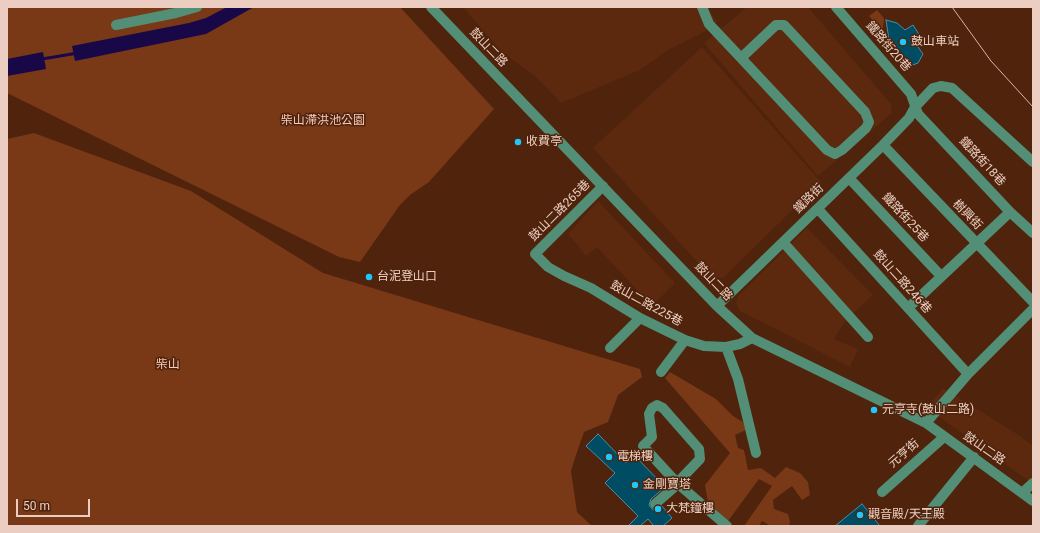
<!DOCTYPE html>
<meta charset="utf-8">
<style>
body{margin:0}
#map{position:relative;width:1040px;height:533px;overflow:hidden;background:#4f230c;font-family:Roboto,sans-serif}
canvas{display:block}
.frame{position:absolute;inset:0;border:8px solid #ebcec1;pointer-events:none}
.scale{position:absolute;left:16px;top:499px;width:74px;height:18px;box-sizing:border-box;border:2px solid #ebcec1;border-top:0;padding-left:5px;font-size:12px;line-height:14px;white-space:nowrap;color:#ebcec1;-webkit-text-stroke:3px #4f230c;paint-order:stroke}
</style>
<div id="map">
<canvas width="1040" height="533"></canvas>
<div class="frame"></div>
<div class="scale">50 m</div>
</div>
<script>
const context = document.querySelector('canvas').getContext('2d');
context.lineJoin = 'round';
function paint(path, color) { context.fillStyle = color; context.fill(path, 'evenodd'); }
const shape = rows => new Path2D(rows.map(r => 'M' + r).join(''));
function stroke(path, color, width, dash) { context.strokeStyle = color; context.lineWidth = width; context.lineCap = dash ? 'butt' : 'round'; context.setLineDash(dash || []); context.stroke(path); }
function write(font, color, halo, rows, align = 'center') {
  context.font = font + ' Roboto,"Noto Sans TC",sans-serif'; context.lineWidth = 3; context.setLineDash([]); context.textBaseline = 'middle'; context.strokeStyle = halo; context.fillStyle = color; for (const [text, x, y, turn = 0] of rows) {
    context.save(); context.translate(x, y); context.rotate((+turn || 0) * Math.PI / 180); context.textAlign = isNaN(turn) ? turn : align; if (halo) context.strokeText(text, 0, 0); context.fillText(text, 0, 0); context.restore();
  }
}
const built = shape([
 [463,7,709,7,710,12,717,21,706,31,668,50,640,70,561,103,536,77,501,51],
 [747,7,808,7,891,104,892,113,818,176,704,43],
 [702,47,821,182,723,278,711,277,593,148],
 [598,201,675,283,652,306,597,247,586,256,568,234],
 [807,228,873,295,845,321,834,339,858,349,850,367,740,311,736,303,739,295],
 [943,388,1017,434,1033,446,1033,484,927,408]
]);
const green = shape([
 [7,7,400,7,494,109,429,182,410,195,400,205,360,262,339,257,7,93],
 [877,10,884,18,882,39,876,32,880,28,869,16],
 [34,133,191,191,323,273,640,369,642,377,618,395,608,422,584,432,575,458,571,471,577,512,592,526,7,526,7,139],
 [670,372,716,399,733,416,743,422,746,430,735,435,738,448,744,450,748,470,761,468,775,478,786,467,800,473,808,482,810,495,802,500,792,486,773,500,774,509,788,514,790,522,789,526,771,526,762,521,759,526,744,526,772,486,759,479,728,521,708,502,705,485,730,453,665,378]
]);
const water = shape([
 [227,7,254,7,206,34,75,61,72,46,189,23,206,18],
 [43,52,46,69,7,76,7,59]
]);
const stream = shape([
 [42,59,78,53]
]);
const building = shape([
 [886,20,897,23,905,30,913,25,920,36,915,43,923,54,918,63,910,66,889,40,886,20],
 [598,434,626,463,634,455,665,487,651,499,649,505,653,510,662,506,672,518,663,526,654,526,648,519,640,526,628,526,638,516,605,483,615,473,586,446,598,434],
 [862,504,880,526,835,526,862,504]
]);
const minor = shape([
 [431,7,717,306,752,338,926,423,1033,501],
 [702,7,709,24,741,58,827,150,835,154,842,150,866,128,869,122,865,112,784,25,776,25,741,58],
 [836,7,911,94,918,114,1010,212,1033,233],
 [116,25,176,13,197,7],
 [883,145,1033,302],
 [849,178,941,276],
 [603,186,535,254,548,267,564,276,591,288,640,318,685,340,704,346,726,347,740,344,752,338],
 [818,209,968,374],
 [783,242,868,337],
 [717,306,883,145,909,118,915,107,933,88,941,86,952,88,1033,162],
 [908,308,1010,212],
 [726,347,738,379,756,453],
 [610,348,640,318],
 [661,372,685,340],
 [926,423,968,374,1033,309],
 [677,483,700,459,699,449,663,408,657,405,652,408,649,414,652,437,643,446,677,483,727,526],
 [882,492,944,437],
 [1022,493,1033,483],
 [655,504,678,484],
 [918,526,974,457]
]);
const tram = shape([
 [952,7,991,61,1033,107]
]);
const markers = [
 [903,42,4,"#1dc9fc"],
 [518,142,4,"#1dc9fc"],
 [369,277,4,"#1dc9fc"],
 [874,410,4,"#1dc9fc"],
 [609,457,4,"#1dc9fc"],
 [635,485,4,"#1dc9fc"],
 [658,509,4,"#1dc9fc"],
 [860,515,4,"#1dc9fc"]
];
const poiNames = [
 ["鼓山車站",911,42],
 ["收費亭",526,142],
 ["台泥登山口",377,277],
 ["元亨寺(鼓山二路)",882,410],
 ["電梯樓",617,457],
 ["金剛寶塔",643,485],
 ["大梵鐘樓",666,509],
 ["觀音殿/天王殿",868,515]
];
const streetNames = [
 ["鐵路街20巷",888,47,49],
 ["鼓山二路",488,48,46],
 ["鐵路街18巷",982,162,47],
 ["鐵路街",809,199,-44],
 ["鼓山二路265巷",560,211,-45],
 ["樹興街",967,215,46],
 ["鐵路街25巷",905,218,47],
 ["鼓山二路",713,282,46],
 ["鼓山二路246巷",902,282,48],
 ["鼓山二路225巷",646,304,29],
 ["鼓山二路",984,449,35],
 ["元亨街",904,454,-41]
];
const parkNames = [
 ["柴山滯洪池公園",323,121],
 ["柴山",168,365]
];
paint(built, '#5c290f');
paint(green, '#793816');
paint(water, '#190848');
stroke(stream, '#190848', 3);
paint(building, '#004c62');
stroke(building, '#4e8ca5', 1);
stroke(minor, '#528f76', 10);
stroke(tram, '#d5b6a8', 1);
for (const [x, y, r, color] of markers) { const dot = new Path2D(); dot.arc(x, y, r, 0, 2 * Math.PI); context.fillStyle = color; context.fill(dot); stroke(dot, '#4f230c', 1.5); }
write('12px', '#ebcec1', '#4f230c', poiNames, 'left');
write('12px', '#ebcec1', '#4f230c', streetNames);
write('12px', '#f8cdba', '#4f230c', parkNames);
</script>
